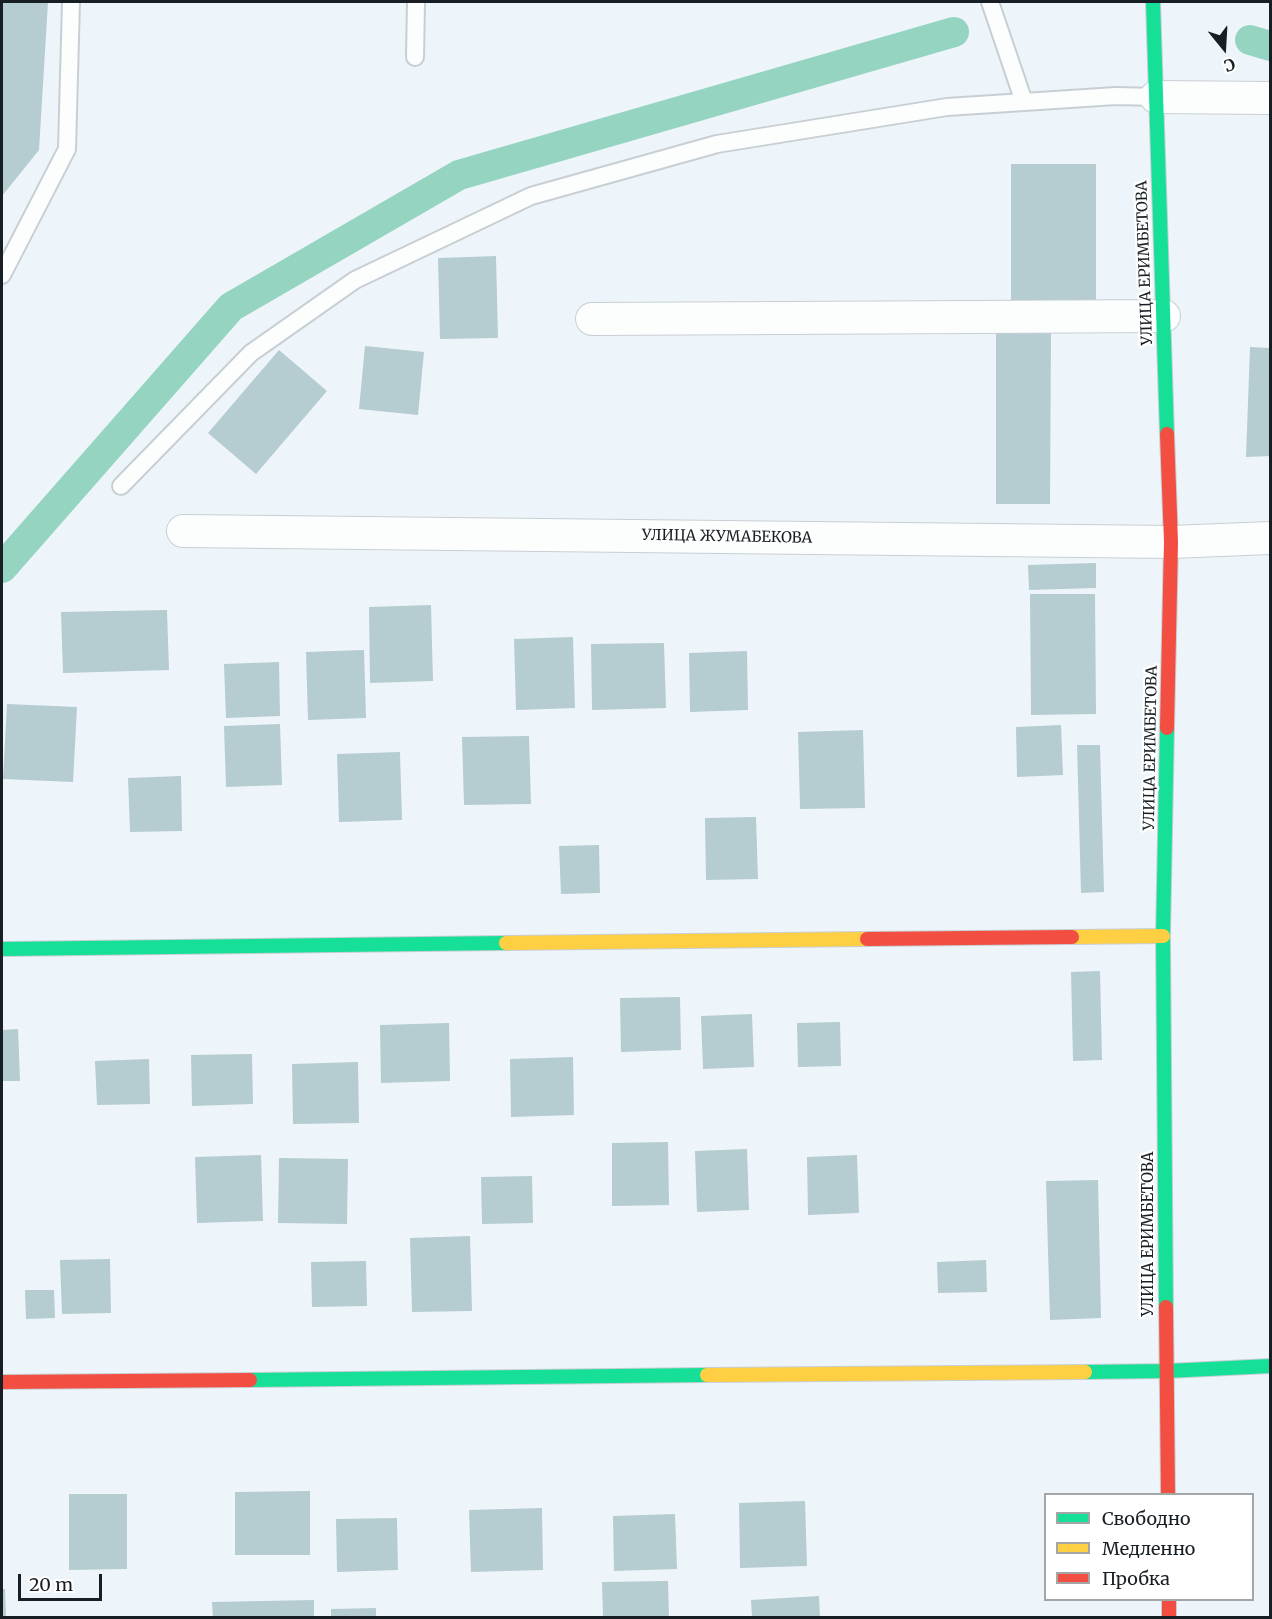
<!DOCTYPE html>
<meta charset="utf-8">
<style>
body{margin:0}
#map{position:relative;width:1272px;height:1619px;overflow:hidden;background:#eef5fa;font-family:Merriweather,serif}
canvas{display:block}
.frame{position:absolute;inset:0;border:3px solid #181f24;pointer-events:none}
.legend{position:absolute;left:1044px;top:1493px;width:210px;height:108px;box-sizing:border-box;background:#fff;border:2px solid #a3a5a7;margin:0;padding:8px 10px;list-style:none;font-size:18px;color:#181f24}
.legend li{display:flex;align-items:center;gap:12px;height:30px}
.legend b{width:30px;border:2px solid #a3a5a7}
.north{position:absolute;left:1194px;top:18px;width:60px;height:60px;-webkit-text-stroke:4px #fff;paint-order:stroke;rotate:162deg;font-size:16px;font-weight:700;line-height:24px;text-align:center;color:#181f24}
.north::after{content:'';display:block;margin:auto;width:21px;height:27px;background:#181f24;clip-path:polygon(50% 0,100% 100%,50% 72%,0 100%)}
.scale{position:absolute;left:18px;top:1574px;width:84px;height:27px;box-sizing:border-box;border:3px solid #181f24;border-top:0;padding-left:8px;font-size:18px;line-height:21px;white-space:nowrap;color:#181f24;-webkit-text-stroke:4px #fff;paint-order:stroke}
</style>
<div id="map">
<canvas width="1272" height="1619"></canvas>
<div class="frame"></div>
<ul class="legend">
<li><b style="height:8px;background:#16e098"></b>Свободно</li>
<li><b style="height:8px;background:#ffcf43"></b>Медленно</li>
<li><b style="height:8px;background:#f24e42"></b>Пробка</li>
</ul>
<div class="north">С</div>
<div class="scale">20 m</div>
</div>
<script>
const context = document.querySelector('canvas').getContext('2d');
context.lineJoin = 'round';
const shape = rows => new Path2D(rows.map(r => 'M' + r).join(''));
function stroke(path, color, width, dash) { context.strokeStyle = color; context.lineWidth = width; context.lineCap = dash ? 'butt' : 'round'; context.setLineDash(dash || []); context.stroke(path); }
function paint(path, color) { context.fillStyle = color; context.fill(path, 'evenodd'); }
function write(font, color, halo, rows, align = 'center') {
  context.font = font + ' Merriweather,serif'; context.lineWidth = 4.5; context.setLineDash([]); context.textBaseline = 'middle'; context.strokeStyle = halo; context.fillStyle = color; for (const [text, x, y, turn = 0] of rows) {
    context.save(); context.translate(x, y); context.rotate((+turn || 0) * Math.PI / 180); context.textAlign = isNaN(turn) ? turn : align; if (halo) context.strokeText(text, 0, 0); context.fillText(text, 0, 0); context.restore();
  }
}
const canal = shape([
 [1250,40,1270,46],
 [2,568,231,307,459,175,954,32]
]);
const building = shape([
 [2,2,48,2,39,150,2,196],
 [1011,164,1096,164,1096,310,1011,309],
 [496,256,498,338,440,339,438,258],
 [996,330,1051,331,1050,504,996,504],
 [365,346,424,352,418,415,359,409],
 [1250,347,1270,348,1270,456,1246,457],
 [279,350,327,391,256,474,208,433],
 [1096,563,1096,588,1029,590,1028,565],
 [1030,594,1095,594,1096,714,1031,715],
 [431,605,433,681,370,683,369,607],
 [167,610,169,670,63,673,61,612],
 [573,637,575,708,516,710,514,639],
 [664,643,666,708,592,710,591,644],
 [364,650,366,718,308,720,306,652],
 [747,651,748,710,690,712,689,653],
 [279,662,280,716,226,718,224,664],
 [7,704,77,707,73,782,3,779],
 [280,724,282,785,226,787,224,726],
 [1061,725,1063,775,1017,777,1016,727],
 [863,730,865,808,800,809,798,732],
 [529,736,531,804,464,805,462,737],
 [1077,745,1100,745,1104,892,1081,893],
 [400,752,402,820,339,822,337,754],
 [181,776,182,831,130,832,128,778],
 [756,817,758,879,706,880,705,818],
 [599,845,600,893,561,894,559,846],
 [1100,971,1102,1060,1073,1061,1071,972],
 [680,997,681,1050,621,1052,620,998],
 [752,1014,754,1067,703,1069,701,1016],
 [840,1022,841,1066,798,1067,797,1023],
 [449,1023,450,1081,381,1083,380,1025],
 [18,1029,20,1081,2,1081,2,1030],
 [252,1054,253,1104,192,1106,191,1055],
 [573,1057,574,1115,511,1117,510,1059],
 [149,1059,150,1104,97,1105,95,1061],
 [358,1062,359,1123,293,1124,292,1064],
 [668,1142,669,1205,612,1206,612,1143],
 [747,1149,749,1210,697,1212,695,1151],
 [261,1155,263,1221,197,1223,195,1157],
 [857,1155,859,1213,808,1215,807,1157],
 [279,1158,348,1159,347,1224,278,1223],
 [532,1176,533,1223,482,1224,481,1177],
 [1098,1180,1101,1318,1050,1320,1046,1181],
 [470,1236,472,1311,412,1312,410,1238],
 [110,1259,111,1313,62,1314,60,1260],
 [986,1260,987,1292,938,1293,937,1262],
 [366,1261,367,1306,312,1307,311,1262],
 [25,1290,54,1290,55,1318,26,1319],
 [310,1491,310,1555,235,1555,235,1492],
 [69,1494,127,1494,127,1569,69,1570],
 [805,1501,807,1566,740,1568,739,1503],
 [542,1508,543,1570,471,1572,469,1510],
 [675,1514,677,1569,614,1571,613,1516],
 [397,1518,398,1570,337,1572,336,1519],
 [668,1581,669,1618,603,1618,602,1582],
 [2,1589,5,1589,6,1618,2,1618],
 [819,1596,820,1618,752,1618,751,1600],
 [314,1600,314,1618,213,1618,212,1602],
 [376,1608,376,1618,331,1618,331,1609]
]);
const lane = shape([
 [990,2,1024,102],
 [415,57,416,2],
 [2,275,67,149,71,2],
 [121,486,251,353,355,280,531,196,717,144,947,107,1116,96,1156,97]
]);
const street = shape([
 [1156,97,1270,98],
 [592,319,1164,316],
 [183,531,1171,542,1270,538]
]);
const fast = shape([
 [1153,2,1167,434],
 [2,949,506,943],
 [1166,1307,1163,936,1167,728],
 [1085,1372,1167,1371,1270,1366],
 [250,1380,707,1375]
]);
const slow = shape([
 [1072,937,1163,936],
 [506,943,867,939],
 [707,1375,1085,1372]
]);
const jam = shape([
 [1167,728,1171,542,1167,434],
 [867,939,1072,937],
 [1166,1307,1168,1494],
 [2,1382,250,1380],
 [1169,1600,1169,1618]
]);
const streetNames = [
 ["УЛИЦА ЕРИМБЕТОВА",1145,263,-92],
 ["УЛИЦА ЖУМАБЕКОВА",727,537,1],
 ["УЛИЦА ЕРИМБЕТОВА",1151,748,-89],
 ["УЛИЦА ЕРИМБЕТОВА",1149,1234,-90]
];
stroke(canal, '#94d4c1', 30);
paint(building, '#b5ccd0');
stroke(lane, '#c8cfd4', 20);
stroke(street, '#c8cfd4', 34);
stroke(fast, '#c8cfd4', 16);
stroke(slow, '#c8cfd4', 16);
stroke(jam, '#c8cfd4', 16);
stroke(lane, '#fcfefe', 16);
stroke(street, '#fcfefe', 32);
stroke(fast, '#16e098', 14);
stroke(slow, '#ffcf43', 14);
stroke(jam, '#f24e42', 14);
write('15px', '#181f24', '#fff', streetNames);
</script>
